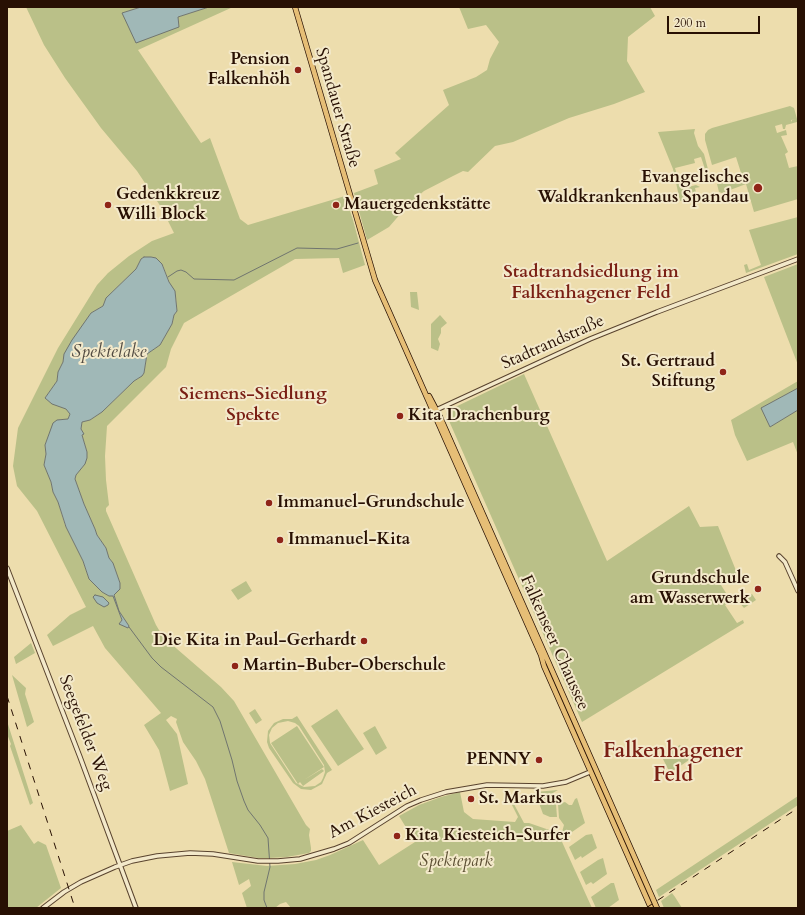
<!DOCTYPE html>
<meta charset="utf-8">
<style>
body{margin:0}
#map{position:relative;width:805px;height:915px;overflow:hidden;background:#edddad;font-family:Cardo,serif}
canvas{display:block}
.frame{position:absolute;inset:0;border:8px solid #281003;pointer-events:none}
.scale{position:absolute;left:667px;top:16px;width:93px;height:18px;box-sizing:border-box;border:2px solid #281003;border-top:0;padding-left:5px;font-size:12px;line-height:14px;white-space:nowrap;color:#281003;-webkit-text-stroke:3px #f3e9ca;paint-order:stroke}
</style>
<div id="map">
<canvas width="805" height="915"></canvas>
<div class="frame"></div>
<div class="scale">200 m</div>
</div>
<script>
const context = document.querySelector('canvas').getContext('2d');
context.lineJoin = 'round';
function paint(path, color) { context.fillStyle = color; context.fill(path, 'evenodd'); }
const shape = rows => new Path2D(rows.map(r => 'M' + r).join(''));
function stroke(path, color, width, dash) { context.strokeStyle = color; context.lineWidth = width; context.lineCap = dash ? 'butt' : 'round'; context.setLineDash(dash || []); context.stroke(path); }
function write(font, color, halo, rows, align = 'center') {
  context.font = font + ' Cardo,serif'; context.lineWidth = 4; context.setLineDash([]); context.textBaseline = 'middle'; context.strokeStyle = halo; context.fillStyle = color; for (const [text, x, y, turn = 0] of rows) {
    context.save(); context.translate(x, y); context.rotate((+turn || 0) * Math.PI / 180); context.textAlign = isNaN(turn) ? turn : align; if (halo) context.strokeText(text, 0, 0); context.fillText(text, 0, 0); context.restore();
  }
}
const green = shape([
 [26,7,141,7,122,13,179,27,178,17,209,7,233,7,138,50,201,143,210,138,240,219,248,225,345,196,353,220,365,265,343,273,339,258,295,259,184,323,171,349,166,367,107,426,105,456,106,480,109,505,106,508,106,511,156,625,162,635,169,642,221,687,234,701,306,825,310,829,309,835,311,848,311,851,309,853,287,857,268,858,258,858,229,853,205,779,196,761,183,742,176,722,177,719,171,716,166,720,177,734,188,784,170,791,159,750,144,725,161,713,105,648,93,626,53,646,47,635,70,615,86,607,37,511,17,486,13,466,18,428,58,348,97,285,108,273,129,256,152,241,174,233,161,207,137,171,101,128,65,78,44,45],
 [144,257,151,257,157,259,163,266,176,299,177,311,174,315,172,324,160,345,147,354,144,373,139,378,134,381,102,412,90,420,82,422,81,429,83,434,82,435,87,452,83,466,76,475,75,479,84,504,95,529,97,535,106,548,109,558,113,563,120,583,120,589,114,595,119,611,129,626,128,628,120,622,122,620,113,596,109,596,102,592,89,579,83,561,65,525,58,502,53,492,51,482,44,465,46,454,45,445,49,435,61,419,68,419,70,413,66,409,50,402,45,398,57,381,58,372,63,362,64,357,91,313,103,306,106,298,136,269,141,259],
 [459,7,650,7,655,16,628,37,627,61,645,92,614,104,569,118,513,142,495,146,468,172,463,171,453,176,424,191,409,204,389,227,367,240,354,193,378,184,374,170,401,159,395,153,449,105,443,90,476,77,487,70,490,59,499,42,486,25,468,29],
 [790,106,794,108,797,119,791,120,792,122,792,120,797,119,797,122,786,125,785,129,783,129,782,124,775,126,777,133,786,130,787,135,781,136,788,152,785,154,789,168,798,166,798,199,754,212,746,184,722,193,719,192,717,184,742,176,736,157,712,165,705,140,705,134,708,130,712,128],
 [695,129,694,133,698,146,704,154,710,177,708,178,701,157,694,159,695,163,675,168,681,189,696,185,700,187,695,188,697,197,680,201,673,169,658,132],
 [798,217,798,254,746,273,744,265,747,264,749,270,761,265,749,230],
 [798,264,798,365,764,277],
 [410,292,417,292,419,310,411,307],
 [440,315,447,323,441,328,441,333,438,339,440,344,438,351,431,348,431,324],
 [524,374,607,561,689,506,700,527,718,526,737,573,721,585,731,601,725,605,737,623,743,620,744,623,582,722,446,414,447,411],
 [798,381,798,388,762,408,770,427,798,410,798,455,793,442,747,461,735,435,731,420],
 [246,581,252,591,238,600,231,590],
 [752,594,756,600,744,608,739,602],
 [31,643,35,653,16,664,14,657],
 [12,675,26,688,25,694,34,722,27,727],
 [255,709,262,720,256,724,249,713],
 [337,709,364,749,338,766,311,726],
 [297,716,332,770,327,773,322,784,311,790,301,789,293,783,269,748,267,742,268,731,274,723,283,719,292,719],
 [288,721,295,723,299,726,324,765,325,772,323,778,321,782,315,786,304,787,296,783,270,743,269,735,272,728,278,723],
 [7,721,33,803,30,805,10,746,11,744,7,734],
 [297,726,324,767,304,780,322,769,324,771,303,786,300,782,298,784,271,743],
 [375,726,387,748,376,755,363,733],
 [680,745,689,760,670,773,661,755],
 [504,789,506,789,524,823,529,823,558,833,592,908,291,908,286,902,280,904,275,908,247,908,242,893,251,886,249,879,239,885,232,862,267,866,295,864,316,860,330,855,363,840,379,865,415,842,399,816,419,805,441,797,460,792,464,812,473,819,515,822,518,817],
 [558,790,551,794,556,804,557,817,550,817,543,814,535,792],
 [798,796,798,805,659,897,656,890],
 [577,798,585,823,572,832,570,830,563,834,562,832,564,825,559,818,558,804,565,802,569,805,572,805,575,799],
 [21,825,34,844,38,841,46,845,61,888,36,908,7,908,7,831],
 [592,834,597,848,582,858,581,856,575,860,569,847,586,835],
 [603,858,607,874,593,884,591,882,586,885,580,872,598,860],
 [611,883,614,883,619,900,608,908,596,908,591,897],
 [672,893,675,897,682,908,664,908,661,901]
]);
const water = shape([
 [141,7,209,7,178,17,179,27,136,43,122,13,141,7],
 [144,257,151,257,156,258,162,264,169,282,175,291,177,311,174,315,172,324,160,345,147,354,144,373,142,376,134,381,102,412,90,420,82,422,81,429,84,434,82,435,87,452,87,458,85,464,76,475,75,479,84,504,95,529,97,535,106,548,109,558,113,563,120,583,120,589,114,595,119,611,129,626,128,628,119,624,122,620,113,596,109,596,102,592,89,579,83,561,66,527,58,502,53,492,51,482,44,465,46,454,45,445,53,423,57,420,68,419,70,414,66,409,52,404,45,398,57,381,58,372,63,362,64,354,72,340,91,313,103,306,106,298,136,269,141,259,144,257],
 [798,388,798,410,770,427,761,408,798,388],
 [95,595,103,597,109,603,108,605,104,607,97,603,93,597,95,595]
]);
const stream = shape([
 [168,277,177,271,181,270,186,272,194,279,234,280,297,248,337,249,358,243],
 [129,627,152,658,161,667,213,707,220,721,232,760,237,781,244,801,248,810,260,825,268,838,270,867,264,892,264,900,267,908]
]);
const minor = shape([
 [434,411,590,339,657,312,798,259],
 [779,556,785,562,798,591],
 [7,568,80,757,136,908],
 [43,908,64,892,81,882,115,867,132,861,157,856,190,853,213,854,258,861,278,861,300,859,334,849,349,843,407,806,421,800,446,792,487,785,543,786,566,782,590,772]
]);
const major = shape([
 [295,7,375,280,541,655,544,666,651,908],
 [429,396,440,417,657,908]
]);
const rail = shape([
 [7,696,75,908],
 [646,908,798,808]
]);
const markers = [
 [298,70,4,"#8f2418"],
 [758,188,5,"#8f2418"],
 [108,205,4,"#8f2418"],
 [336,205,4,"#8f2418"],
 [723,372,4,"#8f2418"],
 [400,416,4,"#8f2418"],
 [269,503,4,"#8f2418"],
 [280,540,4,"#8f2418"],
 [758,589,4,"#8f2418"],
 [364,641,4,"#8f2418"],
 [235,666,4,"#8f2418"],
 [539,760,4,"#8f2418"],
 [471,799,4,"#8f2418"],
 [397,836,4,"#8f2418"]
];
const poiNames = [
 ["Pension",290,60,"right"],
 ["Falkenhöh",290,80,"right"],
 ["Evangelisches",749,178,"right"],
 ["Waldkrankenhaus Spandau",749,198,"right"],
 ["Gedenkkreuz",116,195],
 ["Willi Block",116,215],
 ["Mauergedenkstätte",344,205],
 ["St. Gertraud",715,362,"right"],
 ["Stiftung",715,382,"right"],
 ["Kita Drachenburg",408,416],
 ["Immanuel-Grundschule",277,503],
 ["Immanuel-Kita",288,540],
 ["Grundschule",750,579,"right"],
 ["am Wasserwerk",750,599,"right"],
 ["Die Kita in Paul-Gerhardt",356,641,"right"],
 ["Martin-Buber-Oberschule",243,666],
 ["PENNY",531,760,"right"],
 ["St. Markus",479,799],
 ["Kita Kiesteich-Surfer",405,836]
];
const streetNames = [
 ["Spandauer Straße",337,108,74],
 ["Stadtrandstraße",553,343,-24],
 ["Falkenseer Chaussee",554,643,66],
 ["Seegefelder Weg",85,733,69],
 ["Am Kiesteich",373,812,-28]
];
const parkNames = [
 ["Spektepark",456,862]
];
const neighbourhoodNames = [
 ["Stadtrandsiedlung im",591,273],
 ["Falkenhagener Feld",591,294],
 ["Siemens-Siedlung",253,395],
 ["Spekte",253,416]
];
const waterNames = [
 ["Spektelake",109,353]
];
const districtNames = [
 ["Falkenhagener",673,752],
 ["Feld",673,776]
];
paint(green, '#bac088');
paint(water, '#a0b8b7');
stroke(water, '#70756f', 1);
stroke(stream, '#70756f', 1);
stroke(minor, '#59432e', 5.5);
stroke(major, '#281003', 6);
stroke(minor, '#f3e9ca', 3.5);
stroke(major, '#e6be76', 4.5);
stroke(rail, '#281003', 1, [7, 7]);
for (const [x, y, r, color] of markers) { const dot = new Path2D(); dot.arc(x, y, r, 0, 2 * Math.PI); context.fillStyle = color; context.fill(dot); stroke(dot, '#f3e9ca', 1.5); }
write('bold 17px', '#281003', '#f3e9ca', poiNames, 'left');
write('17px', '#281003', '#f3e9ca', streetNames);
write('italic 17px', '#5b4e32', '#f3e9ca', parkNames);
write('bold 18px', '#7a1f14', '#f3e9ca', neighbourhoodNames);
write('italic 18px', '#524b42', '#f3e9ca', waterNames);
write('bold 21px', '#7a1f14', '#f3e9ca', districtNames);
</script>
